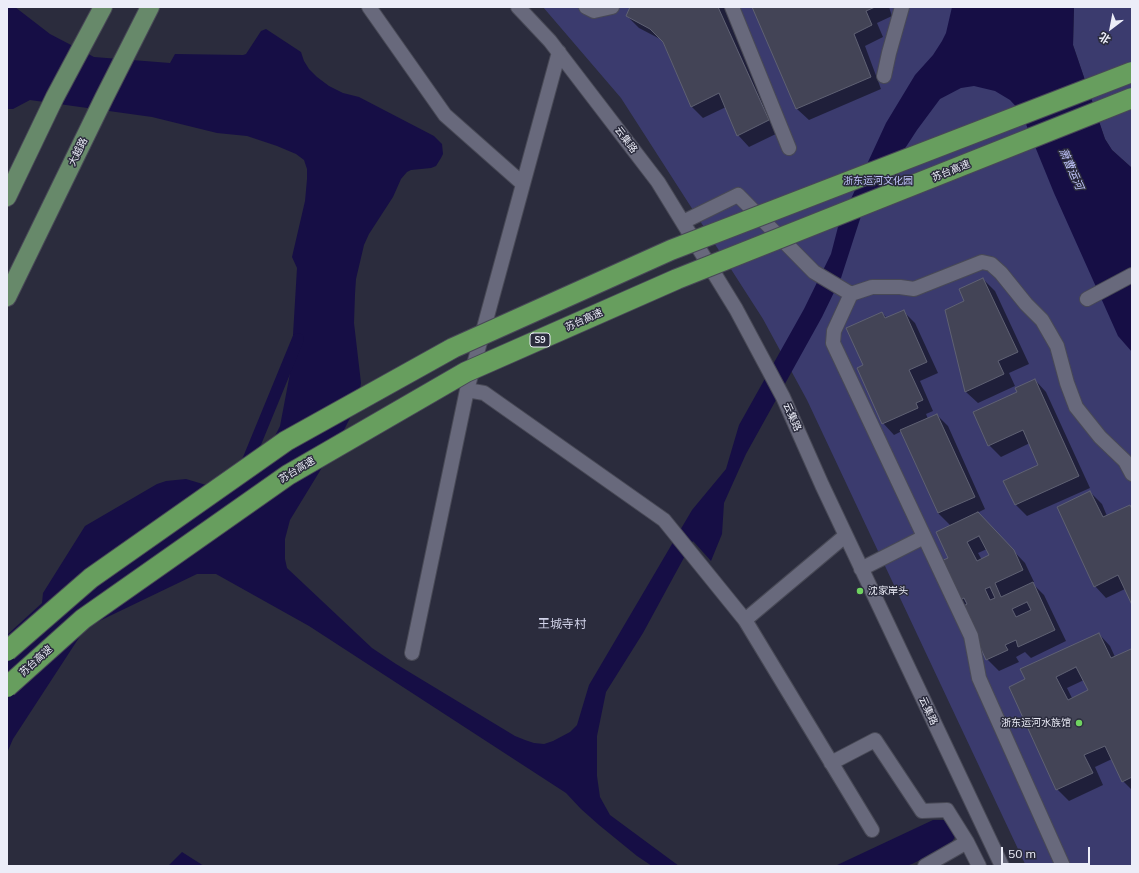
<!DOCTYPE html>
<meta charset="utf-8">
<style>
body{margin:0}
#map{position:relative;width:1139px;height:873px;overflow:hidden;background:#2b2c3d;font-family:Mulish,"Noto Sans SC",sans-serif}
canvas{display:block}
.frame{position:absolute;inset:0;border:8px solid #ecedf8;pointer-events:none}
.north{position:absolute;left:1091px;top:8px;width:40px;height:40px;-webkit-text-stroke:3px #2b2c3d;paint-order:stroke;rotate:212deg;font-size:11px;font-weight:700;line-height:16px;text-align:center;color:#ecedf8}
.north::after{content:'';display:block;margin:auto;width:14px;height:18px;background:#ecedf8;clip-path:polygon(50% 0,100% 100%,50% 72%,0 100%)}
.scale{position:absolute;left:1001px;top:847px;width:89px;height:18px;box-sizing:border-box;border:2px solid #ecedf8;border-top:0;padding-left:5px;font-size:12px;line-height:14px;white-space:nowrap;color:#ecedf8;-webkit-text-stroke:3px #2b2c3d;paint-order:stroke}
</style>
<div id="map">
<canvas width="1139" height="873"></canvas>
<div class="frame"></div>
<div class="north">北</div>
<div class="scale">50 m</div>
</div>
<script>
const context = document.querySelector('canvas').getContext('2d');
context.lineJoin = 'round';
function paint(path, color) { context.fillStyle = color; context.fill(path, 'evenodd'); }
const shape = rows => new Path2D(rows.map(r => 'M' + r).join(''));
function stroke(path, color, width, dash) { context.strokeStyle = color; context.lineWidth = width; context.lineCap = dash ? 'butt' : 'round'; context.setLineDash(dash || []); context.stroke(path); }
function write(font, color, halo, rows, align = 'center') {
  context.font = font + ' Mulish,"Noto Sans SC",sans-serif'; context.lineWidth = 3; context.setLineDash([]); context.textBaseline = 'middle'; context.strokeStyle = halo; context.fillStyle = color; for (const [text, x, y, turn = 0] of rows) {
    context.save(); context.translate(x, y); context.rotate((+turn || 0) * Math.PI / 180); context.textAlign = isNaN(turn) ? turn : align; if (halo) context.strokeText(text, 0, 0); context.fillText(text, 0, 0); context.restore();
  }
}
const green = shape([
 [543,7,1017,7,1132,324,1132,866,1026,866,807,400,763,319,621,98],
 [1074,7,1132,7,1132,168,1112,150,1105,139,1073,45]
]);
const water = shape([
 [7,7,15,7,50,34,94,57,170,63,175,54,243,55,246,54,261,31,266,29,301,52,304,61,309,69,317,77,329,86,343,93,359,97,434,136,442,144,443,154,441,158,436,166,431,168,411,170,407,172,401,179,393,197,369,234,364,245,356,279,355,294,354,323,361,383,358,402,340,438,290,520,285,539,285,559,287,568,372,648,396,664,515,736,525,740,534,743,544,744,553,741,570,732,577,725,589,685,692,510,726,469,739,425,804,309,831,254,838,227,886,123,915,75,933,55,942,41,946,33,952,7,1074,7,1073,45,1105,139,1112,150,1132,168,1132,352,1118,336,1054,193,1021,112,1010,100,995,91,974,86,961,88,940,99,917,130,861,216,841,278,822,317,746,454,724,503,722,534,711,561,693,541,643,633,606,692,597,736,597,776,600,797,610,815,679,866,652,866,637,856,599,825,581,809,566,793,309,626,216,574,197,574,93,624,84,630,13,739,7,753,7,635,42,603,43,593,85,526,157,484,166,481,186,479,213,487,267,452,280,426,291,368,297,268,292,257,305,201,307,179,307,169,304,160,296,154,277,146,247,136,217,133,152,117,30,100,13,109,7,109],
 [933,820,948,820,956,835,950,845,912,864,906,866,835,866],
 [182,852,204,866,168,866]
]);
const shadow = shape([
 [631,7,724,7,780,132,749,147,738,135,726,107,703,118,691,106,662,40,639,28,627,16],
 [753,7,889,7,892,16,877,23,883,37,865,46,881,89,809,120,797,109],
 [983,279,995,291,1029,364,1009,373,1015,386,978,403,966,392,946,310,965,301],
 [903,311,915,323,938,373,920,381,933,411,926,414,928,419,937,415,948,426,985,509,977,513,1025,563,1034,582,1032,583,1044,595,1066,641,1031,658,1025,652,1016,657,1019,662,999,671,987,659,966,606,960,600,949,558,951,526,938,513,902,431,894,435,883,423,864,366,882,313,887,318],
 [987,549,990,555,982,560,978,553],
 [1035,380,1046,392,1090,488,1027,516,1016,505,1004,481,1040,465,1030,443,1001,457,989,445,1018,392],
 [1090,492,1102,504,1107,516,1130,506,1132,508,1132,603,1125,589,1106,598,1095,586],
 [1099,634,1110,646,1115,657,1132,651,1132,790,1123,781,1112,759,1095,767,1103,785,1069,801,1057,789,1026,680],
 [1084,680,1089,690,1072,698,1067,688]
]);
const canal = shape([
 [245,468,298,339]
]);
const building = shape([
 [630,7,718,7,769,120,737,136,719,93,691,107,663,42,650,29,626,16,630,7],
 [752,7,875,7,866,11,872,25,854,34,871,77,796,109,752,7],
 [983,278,1018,352,998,361,1004,374,965,392,945,310,964,301,959,289,983,278],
 [904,310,927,362,909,370,923,400,916,403,918,408,882,424,857,368,863,365,846,328,882,312,885,318,904,310],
 [1035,379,1079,476,1015,505,1003,481,1038,465,1023,430,988,446,973,412,1017,392,1015,388,1035,379],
 [937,414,975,497,938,513,900,430,937,414],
 [1090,491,1103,517,1130,505,1132,509,1132,605,1118,575,1094,587,1057,507,1090,491],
 [978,512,1014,550,1023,570,995,583,1001,597,1033,582,1055,630,1018,647,1016,640,1005,645,1008,650,986,660,962,607,967,604,964,598,959,600,941,561,948,558,936,532,978,512],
 [979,536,989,555,977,561,967,542,979,536],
 [990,587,995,598,990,600,985,589,990,587],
 [1027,602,1031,610,1016,617,1012,609,1027,602],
 [1099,633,1111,658,1131,649,1132,650,1132,777,1122,782,1105,746,1084,755,1093,773,1056,790,1009,687,1025,679,1020,669,1099,633],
 [1076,667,1088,690,1068,700,1056,677,1076,667]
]);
const minor = shape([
 [369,7,445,115,523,184],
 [518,7,550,41,658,182,736,309,783,397,822,485,1002,866],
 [586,7,594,11,612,7],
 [732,7,789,148],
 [884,76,889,53,902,7],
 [683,222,738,195,814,272,851,294],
 [1087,299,1132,275],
 [467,390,484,393,664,520,745,620,872,830],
 [861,569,924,537],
 [745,620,845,536],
 [412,653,467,390,559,52],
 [831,763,875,740,922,811,947,810,967,842,979,866],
 [925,866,967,842],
 [1063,866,979,678,971,636,833,343,834,331,851,294,872,287,900,287,914,289,982,262,991,264,1001,273,1026,304,1042,320,1057,346,1067,383,1076,407,1100,437,1125,461,1132,474]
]);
const major = shape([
 [7,197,55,97,103,7],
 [7,297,104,98,150,7]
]);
const highwayBridge = shape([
 [7,651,91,578,286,441,453,348,671,250,1132,72],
 [7,687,83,619,288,475,466,372,677,279,1132,98]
]);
const markers = [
 [860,591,4,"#6fd360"],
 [1079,723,4,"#6fd360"]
];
const shields = [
 [540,340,20]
];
const shieldNames = [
 ["S9",540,340]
];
const streetNames = [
 ["云集路",626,140,53],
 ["大越路",78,152,-64],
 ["苏台高速",951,171,-22],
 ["苏台高速",584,320,-24],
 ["云集路",792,417,66],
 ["苏台高速",297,470,-31],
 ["苏台高速",36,661,-42],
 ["云集路",928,711,65]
];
const parkNames = [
 ["浙东运河文化园",878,181]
];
const poiNames = [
 ["沈家岸头",868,591],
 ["浙东运河水族馆",1071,723,"right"]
];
const waterNames = [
 ["萧曹运河",1071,169,66]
];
const quarterNames = [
 ["王城寺村",562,624]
];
paint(green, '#3b3b6e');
paint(water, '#160e45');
paint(shadow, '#0007');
stroke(canal, '#160e45', 12);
paint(building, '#434456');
stroke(building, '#5f6173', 1);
stroke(minor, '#484956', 16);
stroke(major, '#484956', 20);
stroke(minor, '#68697c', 14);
stroke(major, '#67896a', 18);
stroke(highwayBridge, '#484956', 22, []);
stroke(highwayBridge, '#679e5e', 20);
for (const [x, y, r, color] of markers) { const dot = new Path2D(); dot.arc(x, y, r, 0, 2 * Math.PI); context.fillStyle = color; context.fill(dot); stroke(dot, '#2b2c3d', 1.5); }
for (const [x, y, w] of shields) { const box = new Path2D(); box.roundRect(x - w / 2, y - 7, w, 14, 3); context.fillStyle = '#2b2c3d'; context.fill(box); stroke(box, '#ecedf8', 1); }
write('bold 9px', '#ecedf8', null, shieldNames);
write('10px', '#ecedf8', '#2b2c3d', streetNames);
write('10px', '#bec2f8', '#2b2c3d', parkNames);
write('10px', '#ecedf8', '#2b2c3d', poiNames, 'left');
write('italic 11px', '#c1c5fc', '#2b2c3d', waterNames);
write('12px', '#d1d3e9', '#2b2c3d', quarterNames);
</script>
